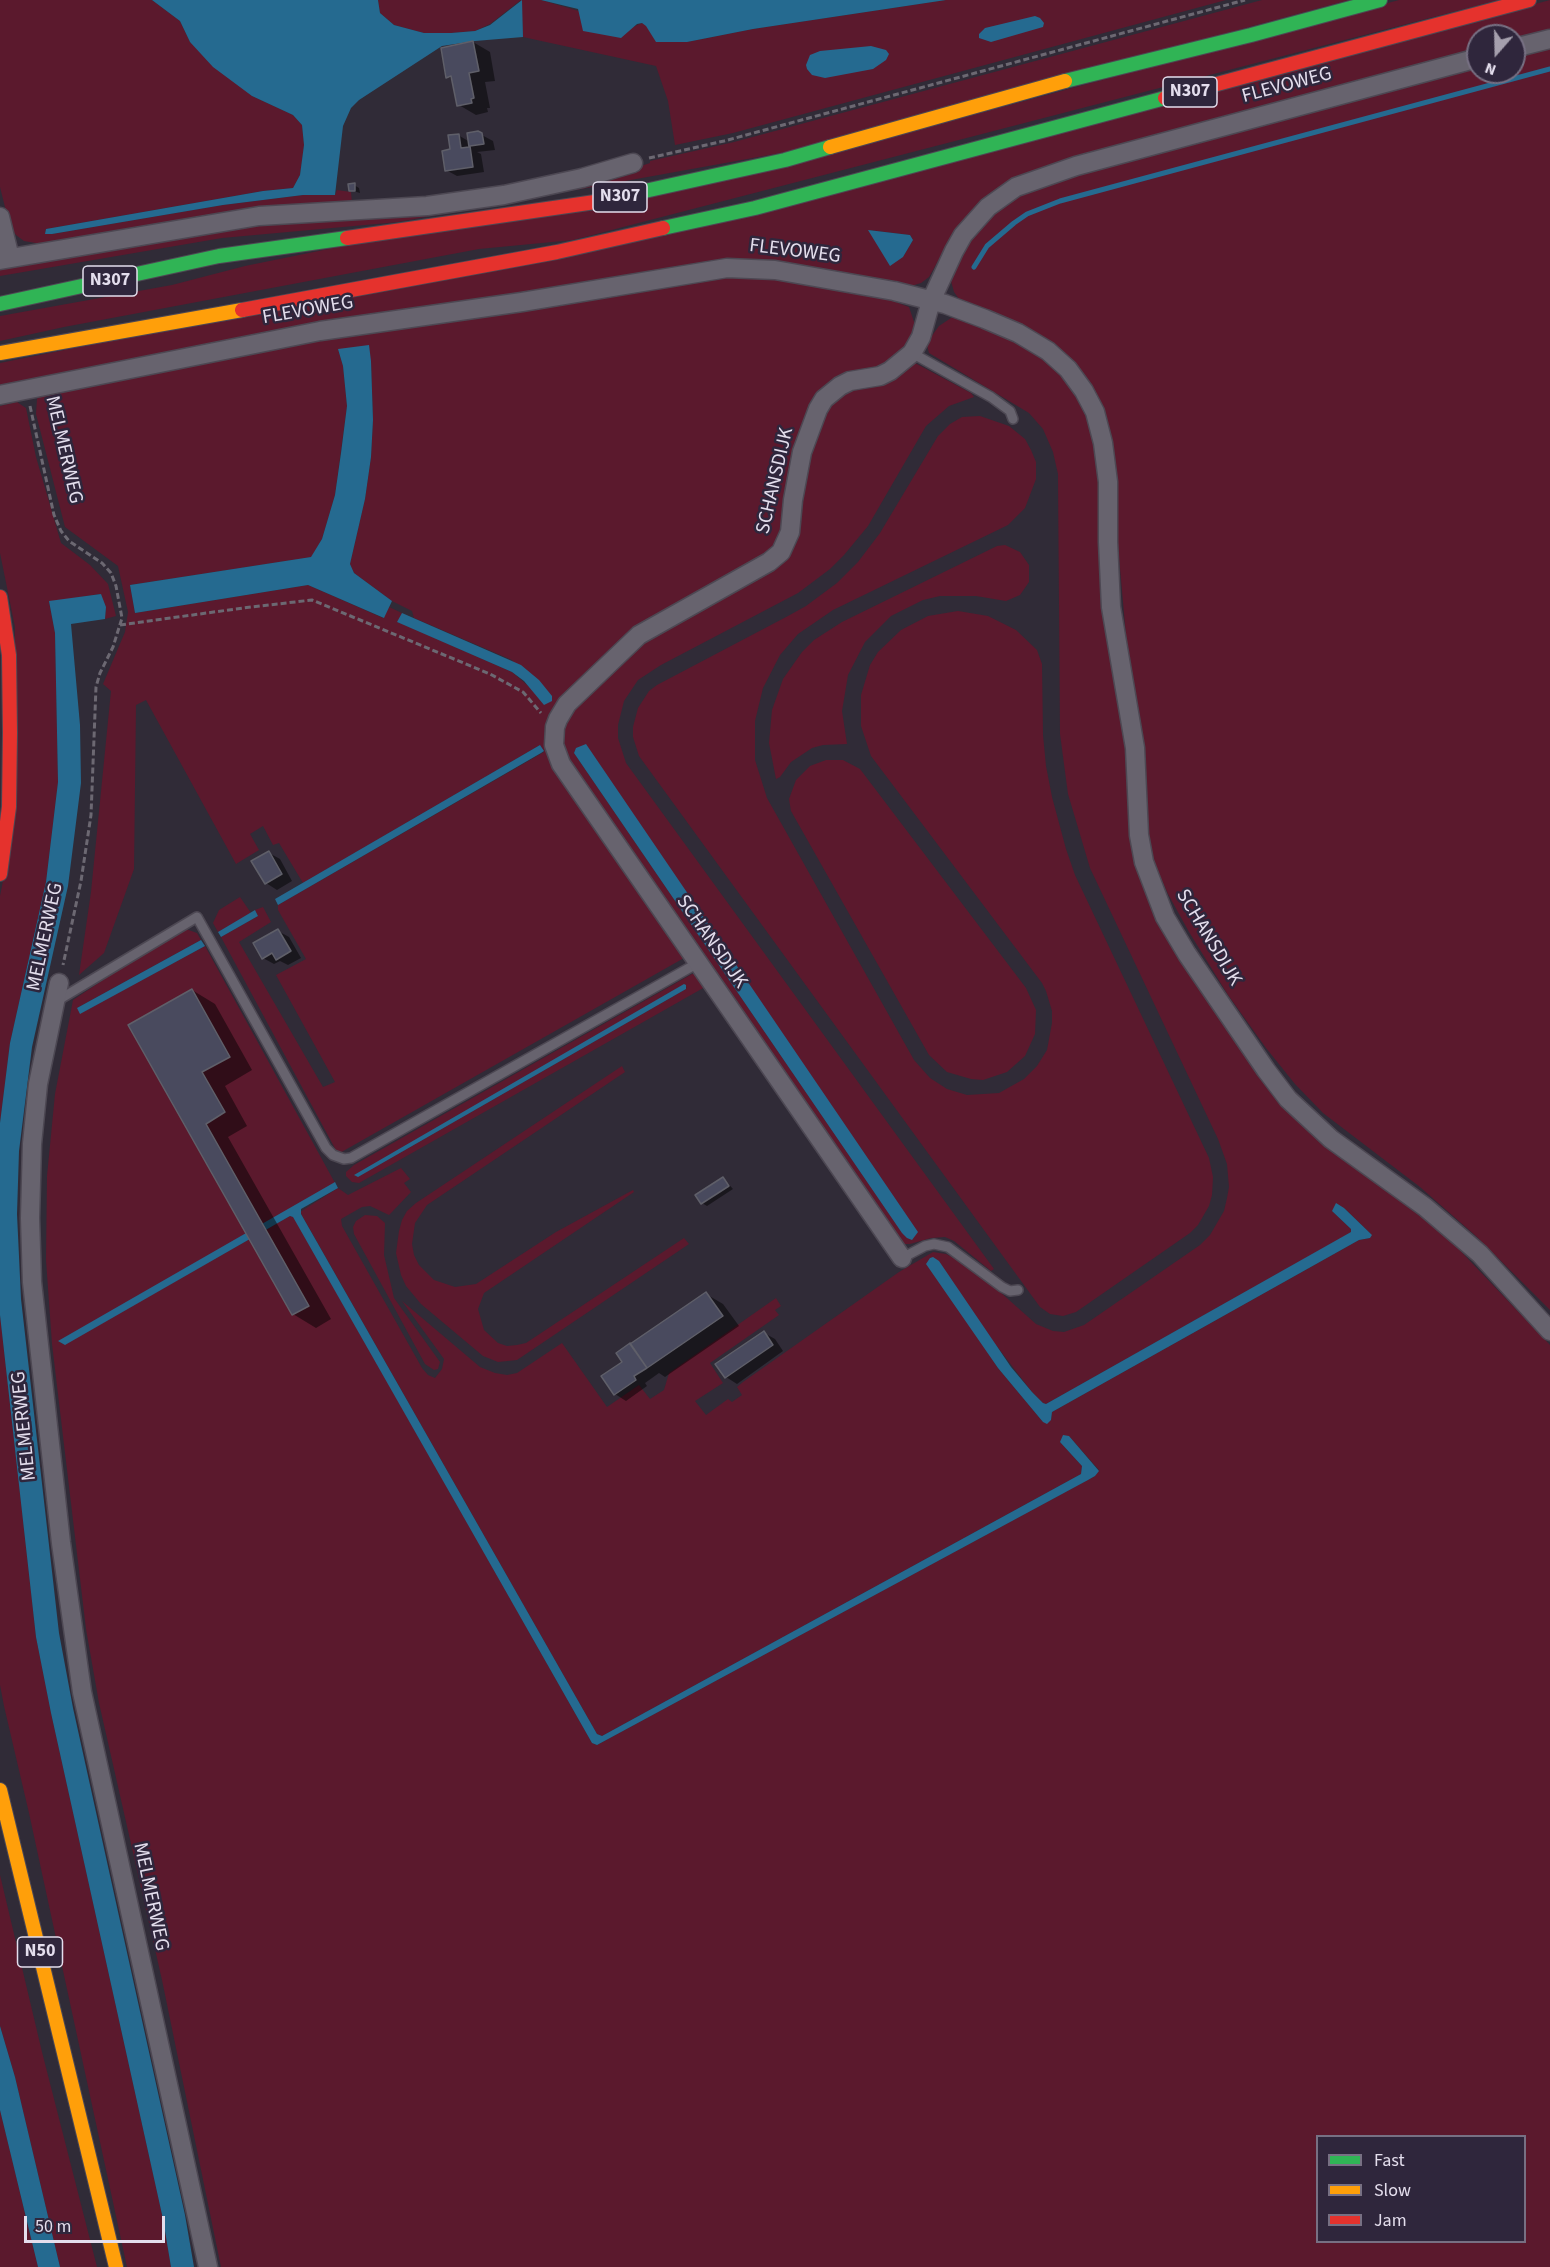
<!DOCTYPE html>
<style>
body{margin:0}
#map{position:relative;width:1550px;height:2267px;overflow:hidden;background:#302b37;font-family:"Source Sans 3",sans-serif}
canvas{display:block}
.legend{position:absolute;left:1316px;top:2135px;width:210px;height:108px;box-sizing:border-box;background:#2f263c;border:2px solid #777083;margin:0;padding:8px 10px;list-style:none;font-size:18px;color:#e4deed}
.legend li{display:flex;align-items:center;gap:12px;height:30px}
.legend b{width:30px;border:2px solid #777083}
.north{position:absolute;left:1466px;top:24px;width:60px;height:60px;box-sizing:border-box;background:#2f263c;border:2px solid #777083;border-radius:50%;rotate:200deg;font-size:16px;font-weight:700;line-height:24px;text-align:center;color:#e4deed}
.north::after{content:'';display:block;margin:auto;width:21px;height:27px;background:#a59fad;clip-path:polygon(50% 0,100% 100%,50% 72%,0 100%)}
.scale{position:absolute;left:24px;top:2216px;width:141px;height:27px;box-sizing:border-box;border:3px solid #e4deed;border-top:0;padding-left:8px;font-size:18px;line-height:21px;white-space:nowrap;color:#e4deed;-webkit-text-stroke:4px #2f263c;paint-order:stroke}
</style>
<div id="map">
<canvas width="1550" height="2267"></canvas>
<ul class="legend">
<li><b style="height:8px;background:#30b455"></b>Fast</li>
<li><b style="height:8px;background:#ff9f0a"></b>Slow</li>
<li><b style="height:8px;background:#e5322d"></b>Jam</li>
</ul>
<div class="north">N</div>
<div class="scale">50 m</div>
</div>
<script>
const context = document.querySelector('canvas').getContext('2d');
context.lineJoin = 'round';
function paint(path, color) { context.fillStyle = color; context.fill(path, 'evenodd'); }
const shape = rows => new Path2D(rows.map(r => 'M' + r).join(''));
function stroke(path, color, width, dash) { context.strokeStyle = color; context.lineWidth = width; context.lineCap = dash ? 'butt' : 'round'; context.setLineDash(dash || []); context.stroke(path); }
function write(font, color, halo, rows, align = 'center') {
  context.font = font + ' "Source Sans 3",sans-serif'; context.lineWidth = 5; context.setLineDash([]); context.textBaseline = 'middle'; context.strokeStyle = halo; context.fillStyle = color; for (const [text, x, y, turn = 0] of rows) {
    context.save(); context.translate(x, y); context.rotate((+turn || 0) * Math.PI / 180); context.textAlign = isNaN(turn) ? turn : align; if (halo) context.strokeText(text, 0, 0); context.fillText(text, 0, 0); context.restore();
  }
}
const green = shape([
 [0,0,152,0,180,21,190,42,252,96,293,115,302,125,304,145,300,175,293,188,263,191,46,229,45,234,52,234,223,205,303,195,335,195,337,190,351,192,352,203,42,244,24,241,16,235,10,227,0,187],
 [378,0,541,0,633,27,642,23,687,42,753,29,946,0,1226,0,733,133,675,145,668,101,656,66,523,37,521,0,490,24,475,31,451,33,424,33,394,25,380,13],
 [1262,0,1349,0,786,152,398,222,222,238,0,276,0,269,73,255,223,230,288,223,632,169,650,163,650,161,734,142],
 [1399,0,1499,0,573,240,479,249,64,327,0,341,0,316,172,285,245,266,928,127],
 [1550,0,1550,31,1514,41,1514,36,1478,36,1478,51,1051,166,947,245,929,277,921,283,911,286,781,263,30,379,0,385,0,363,826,196],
 [869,230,910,235,913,240,903,257],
 [1550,47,1550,1310,1477,1237,1420,1187,1323,1113,1295,1084,1266,1048,1228,995,1189,932,1168,894,1152,858,1147,838,1145,816,1146,768,1128,658,1113,490,1095,394,1085,376,1057,354,962,303,954,292,951,281,951,275,968,239,993,213,1018,195,1042,184,1478,66,1478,72,1514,72,1514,56],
 [730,275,774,278,879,296,909,307,915,325,913,333,903,351,895,358,878,368,836,379,818,394,810,405,794,450,784,499,782,531,775,547,765,555,634,628,561,698,550,715,545,735,546,747,553,768,684,958,338,1154,221,937,258,916,255,910,263,907,271,922,239,942,323,1087,335,1082,276,975,306,959,278,910,278,905,544,752,540,745,303,883,279,843,273,845,263,826,250,834,259,850,236,864,146,700,136,705,134,869,104,953,79,975,91,892,111,691,103,684,125,632,128,612,118,566,65,527,36,414,37,399,39,396,307,341],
 [338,349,371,361,373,420,371,457,365,499,350,564,354,573,392,601,412,611,414,618,512,660,533,690,512,672,398,622,402,613,389,607,383,618,308,585,135,613,130,585,312,557,322,539,335,495,347,406,343,366],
 [951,318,957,318,1014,341,1042,357,1061,374,1077,396,1087,415,1094,444,1100,483,1103,608,1126,749,1130,836,1135,865,1158,921,1282,1104,1326,1145,1396,1197,1451,1241,1550,1345,1550,2267,221,2267,162,1980,99,1703,86,1629,52,1344,46,1260,47,1176,55,1094,73,1000,127,964,186,929,197,933,201,940,77,1008,81,1013,205,946,335,1183,61,1344,65,1344,290,1216,294,1217,592,1743,597,1745,1095,1476,1099,1470,1069,1436,1060,1442,1082,1466,1081,1474,602,1736,597,1734,300,1212,338,1188,348,1195,401,1168,410,1179,404,1183,411,1192,392,1212,389,1215,370,1206,362,1207,341,1219,342,1226,422,1368,428,1375,435,1378,442,1369,444,1359,402,1301,480,1367,495,1373,507,1375,517,1373,562,1343,607,1407,639,1385,650,1399,664,1390,669,1373,776,1298,781,1306,775,1310,779,1315,710,1363,723,1383,695,1401,706,1415,728,1399,732,1402,742,1395,737,1387,743,1382,899,1272,933,1252,946,1254,954,1258,999,1291,1036,1324,1053,1331,1064,1332,1084,1325,1200,1245,1210,1235,1224,1211,1227,1198,1229,1187,1227,1164,1218,1139,1090,868,1068,794,1060,734,1058,474,1053,452,1043,429,1029,413,929,353,927,345,931,337,939,326],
 [1344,1208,1371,1234,1370,1238,1359,1240,1052,1412,1051,1420,1043,1422,998,1368,985,1348,996,1345,1032,1392,1043,1403,1046,1404,1352,1232,1351,1229,1332,1211],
 [1318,2136,1524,2136,1524,2242,1318,2242],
 [915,363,971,393,974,397,949,406,926,426,868,526,844,555,830,569,798,593,661,665,638,680,624,701,618,725,618,738,626,763,994,1269,991,1271,954,1241,945,1237,931,1238,910,1244,904,1244,899,1240,568,761,563,744,565,722,574,710,644,641,773,569,787,558,797,542,801,501,810,455,826,413,831,405,845,393,894,379],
 [574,751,902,1233,574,753],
 [17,402,26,408,36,457,61,543,90,565,108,584,116,616,105,619,106,607,100,594,49,602,55,633,58,782,46,882,10,1043,0,1123,0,896,11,840,15,627,0,553,0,406],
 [980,416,1009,426,1025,439,1031,450,1036,462,1036,479,1025,508,1008,525,833,610,798,634,780,655,763,688,755,721,755,760,767,798,914,1060,930,1078,947,1089,967,1095,999,1093,1024,1079,1037,1066,1047,1050,1052,1023,1052,1011,1046,991,1042,983,871,756,861,726,861,695,870,665,878,652,901,630,928,616,958,611,988,616,1016,630,1037,650,1042,664,1043,735,1046,766,1052,797,1066,849,1075,875,1209,1158,1213,1177,1212,1195,1209,1206,1198,1225,1190,1233,1076,1312,1063,1316,1050,1314,1040,1307,639,756,633,737,633,727,638,708,649,691,657,685,788,616,806,606,837,583,858,562,880,533,938,436,950,424,962,417],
 [1005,545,1020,552,1029,565,1029,582,1020,595,1006,601,976,596,940,596,923,600,891,616,865,642,848,675,842,711,847,744,823,745,812,748,791,762,780,777,776,779,769,743,772,710,783,679,802,652,814,640,842,622,997,546],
 [826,760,843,760,860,769,1026,988,1036,1010,1035,1034,1025,1056,1007,1072,983,1080,971,1079,947,1072,929,1055,791,811,789,799,796,780,810,766],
 [240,897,251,913,218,932,213,923,219,910],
 [692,974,696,974,705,987,359,1183,352,1182,346,1176,346,1172,354,1165],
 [687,987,686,989,358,1177],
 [622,1066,625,1072,427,1205,415,1223,412,1244,414,1255,419,1265,434,1280,455,1287,476,1284,556,1232,633,1190,634,1192,484,1293,478,1309,484,1330,498,1343,507,1346,517,1345,526,1343,684,1238,689,1244,517,1360,498,1362,483,1356,421,1304,406,1286,401,1275,396,1253,399,1231,402,1220,407,1211,416,1203],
 [365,1215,377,1216,385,1223,384,1255,394,1298,440,1362,438,1369,434,1370,425,1364,354,1234,353,1227,356,1221],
 [0,1315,36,1637,51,1713,163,2219,171,2267,127,2267,29,1813,4,1706,0,1685],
 [0,1875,42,2052,97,2267,60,2267,15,2077,0,2026],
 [0,2110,38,2267,0,2267]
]);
const water = shape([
 [152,0,378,0,380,13,394,25,424,33,451,33,475,31,490,25,522,0,523,37,475,41,442,46,359,100,351,108,343,126,335,195,303,195,223,205,52,234,45,234,46,229,263,191,293,188,300,175,304,145,302,125,293,115,252,96,213,67,190,42,180,21],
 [541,0,946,0,753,29,687,42,656,42,646,26,642,23,637,24,621,38,583,31,578,9],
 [1035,16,1040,18,1044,23,1043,27,991,42,979,38,979,34,985,28],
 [871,46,886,50,889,54,886,60,873,69,825,78,812,75,807,69,806,65,810,55,820,51],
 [868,230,910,235,913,240,903,257,890,266],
 [369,345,371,361,373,420,371,457,365,499,350,564,354,573,392,601,384,618,308,585,135,613,130,585,311,557,322,539,335,495,341,453,347,406,343,366,338,349],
 [101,594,106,607,105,619,71,624,80,725,81,783,68,886,32,1047,19,1151,17,1214,21,1299,59,1633,73,1708,185,2215,194,2267,171,2267,163,2219,51,1713,36,1637,0,1315,0,1123,10,1043,46,882,58,782,55,633,49,601],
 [402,613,521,665,539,680,552,696,552,701,544,705,524,681,512,672,397,622],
 [586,744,918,1232,912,1240,907,1238,902,1233,574,753,576,748],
 [540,745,544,751,541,753,278,905,275,899],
 [255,910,258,916,221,937,218,932],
 [201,940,205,946,80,1014,77,1008],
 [684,984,686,985,686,989,358,1177,354,1175],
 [335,1182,338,1188,301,1209,301,1214,597,1734,602,1736,1081,1474,1082,1466,1060,1442,1063,1435,1069,1436,1099,1471,1095,1476,1088,1480,597,1745,592,1743,293,1217,290,1216,65,1345,58,1341],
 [1336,1203,1344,1208,1372,1235,1370,1238,1359,1240,1052,1412,1051,1420,1047,1424,1043,1422,998,1368,926,1264,930,1258,933,1257,939,1261,1011,1367,1032,1392,1043,1403,1046,1404,1351,1232,1351,1229,1332,1211],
 [0,2026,15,2077,60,2267,38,2267,0,2110]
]);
const shadow = shape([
 [473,42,490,52,495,81,485,82,490,108,487,108,488,112,476,115,459,105,454,80,448,77],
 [478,133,493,141,495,150,477,152,481,154,484,172,457,176,446,170,458,135,470,142],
 [354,185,359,188,360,193,350,190],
 [269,853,280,859,292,881,277,890,266,883],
 [278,931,289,937,301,958,288,965,280,961,274,964,263,958],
 [192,990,215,1004,252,1070,225,1086,247,1126,228,1137,331,1319,316,1328,293,1314,130,1025],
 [723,1178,733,1189,707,1206,702,1203],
 [706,1294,723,1304,739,1326,665,1377,659,1373,645,1383,647,1386,626,1401,615,1394,624,1362],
 [764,1333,775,1339,783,1351,737,1384,726,1377]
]);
const stream = shape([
 [974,267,987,246,1014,223,1027,214,1060,201,1550,69]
]);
const building = shape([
 [473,41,479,71,469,73,474,98,471,99,472,103,457,106,451,76,446,78,441,48,473,41],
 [478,131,482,133,484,144,470,146,473,167,445,171,442,151,450,149,448,135,459,134,461,148,469,147,467,133,478,131],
 [355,183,355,191,349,191,348,184,355,183],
 [269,851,282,874,265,884,251,861,269,851],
 [278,929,291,951,276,960,272,953,262,959,253,943,278,929],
 [192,989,230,1057,202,1072,225,1112,206,1124,309,1306,292,1315,128,1025,192,989],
 [723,1177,729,1186,701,1204,695,1195,723,1177],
 [706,1292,723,1316,647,1368,630,1344,706,1292],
 [764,1331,773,1345,725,1378,715,1364,764,1331],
 [630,1343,647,1368,634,1376,636,1380,614,1395,601,1376,622,1362,616,1353,630,1343]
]);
const path = shape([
 [649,158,724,141,1245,0],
 [30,406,54,515,61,531,69,541,102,563,111,573,116,586,122,618,113,647,100,673,96,687,91,815,81,881,63,965],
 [120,625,243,608,312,600,490,674,523,692,541,713]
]);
const lane = shape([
 [912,353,991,397,1010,411,1013,419],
 [55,1002,197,917,326,1148,333,1155,344,1159,351,1158,698,963],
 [902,1258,925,1246,934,1244,948,1247,1002,1287,1010,1291,1018,1290]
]);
const street = shape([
 [1514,48,1550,39],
 [0,217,10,258],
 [0,260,259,216,427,206,504,195,582,178,633,163],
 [0,395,320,331,522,302,727,268,775,270,894,291,945,304,985,319,1018,333,1048,351,1068,369,1084,391,1095,412,1103,443,1108,482,1108,542,1111,607,1135,748,1139,835,1144,862,1165,917,1187,954,1266,1070,1288,1099,1331,1139,1425,1207,1480,1254,1550,1331],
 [59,983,38,1084,32,1144,30,1218,32,1282,61,1543,82,1692,208,2267],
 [902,1258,561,764,554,745,555,727,558,719,567,704,639,635,769,562,781,552,790,532,793,500,802,452,818,409,824,399,840,386,850,381,880,376,890,371,912,353,921,337,931,301,954,251,963,235,988,207,1016,187,1076,166,1478,58]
]);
const fast = shape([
 [1065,81,1251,35,1380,0],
 [595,202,785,160,830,147],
 [663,228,755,208,1165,98],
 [0,304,219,256,347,238]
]);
const slow = shape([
 [830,147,1065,81],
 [0,353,242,310],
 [0,1790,116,2267]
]);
const jam = shape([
 [1165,98,1529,0],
 [347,238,595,202],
 [242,310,557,252,663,228],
 [0,597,9,655,10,733,9,807,0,874]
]);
const shields = [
 [1190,92,54],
 [620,197,54],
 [110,281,54],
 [40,1952,45]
];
const shieldNames = [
 ["N307",1190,92],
 ["N307",620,197],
 ["N307",110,281],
 ["N50",40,1952]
];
const streetNames = [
 ["FLEVOWEG",1287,86,-15],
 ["FLEVOWEG",795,252,7],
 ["FLEVOWEG",308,311,-10],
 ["MELMERWEG",63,450,77],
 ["SCHANSDIJK",776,481,-77],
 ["MELMERWEG",46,937,-78],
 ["SCHANSDIJK",1208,938,59],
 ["SCHANSDIJK",711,942,55],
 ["MELMERWEG",25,1426,-96],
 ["MELMERWEG",150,1897,78]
];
paint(green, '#5b192d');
paint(water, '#256a90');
paint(shadow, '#0007');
stroke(stream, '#256a90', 5);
paint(building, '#494a5e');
stroke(building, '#5f5f69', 1.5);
stroke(lane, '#4d4853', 12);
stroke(street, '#4d4853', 21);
stroke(fast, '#4d4853', 16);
stroke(slow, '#4d4853', 16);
stroke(jam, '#4d4853', 16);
stroke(path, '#6c6872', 3, [6, 3]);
stroke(lane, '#67636e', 9);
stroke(street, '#67636e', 18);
stroke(fast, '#30b455', 14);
stroke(slow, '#ff9f0a', 14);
stroke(jam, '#e5322d', 14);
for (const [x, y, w] of shields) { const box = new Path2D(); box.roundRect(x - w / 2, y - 15, w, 30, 4.5); context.fillStyle = '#2f263c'; context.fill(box); stroke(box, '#e4deed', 1.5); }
write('bold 18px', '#e4deed', null, shieldNames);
write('20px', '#e4deed', '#2f263c', streetNames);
</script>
